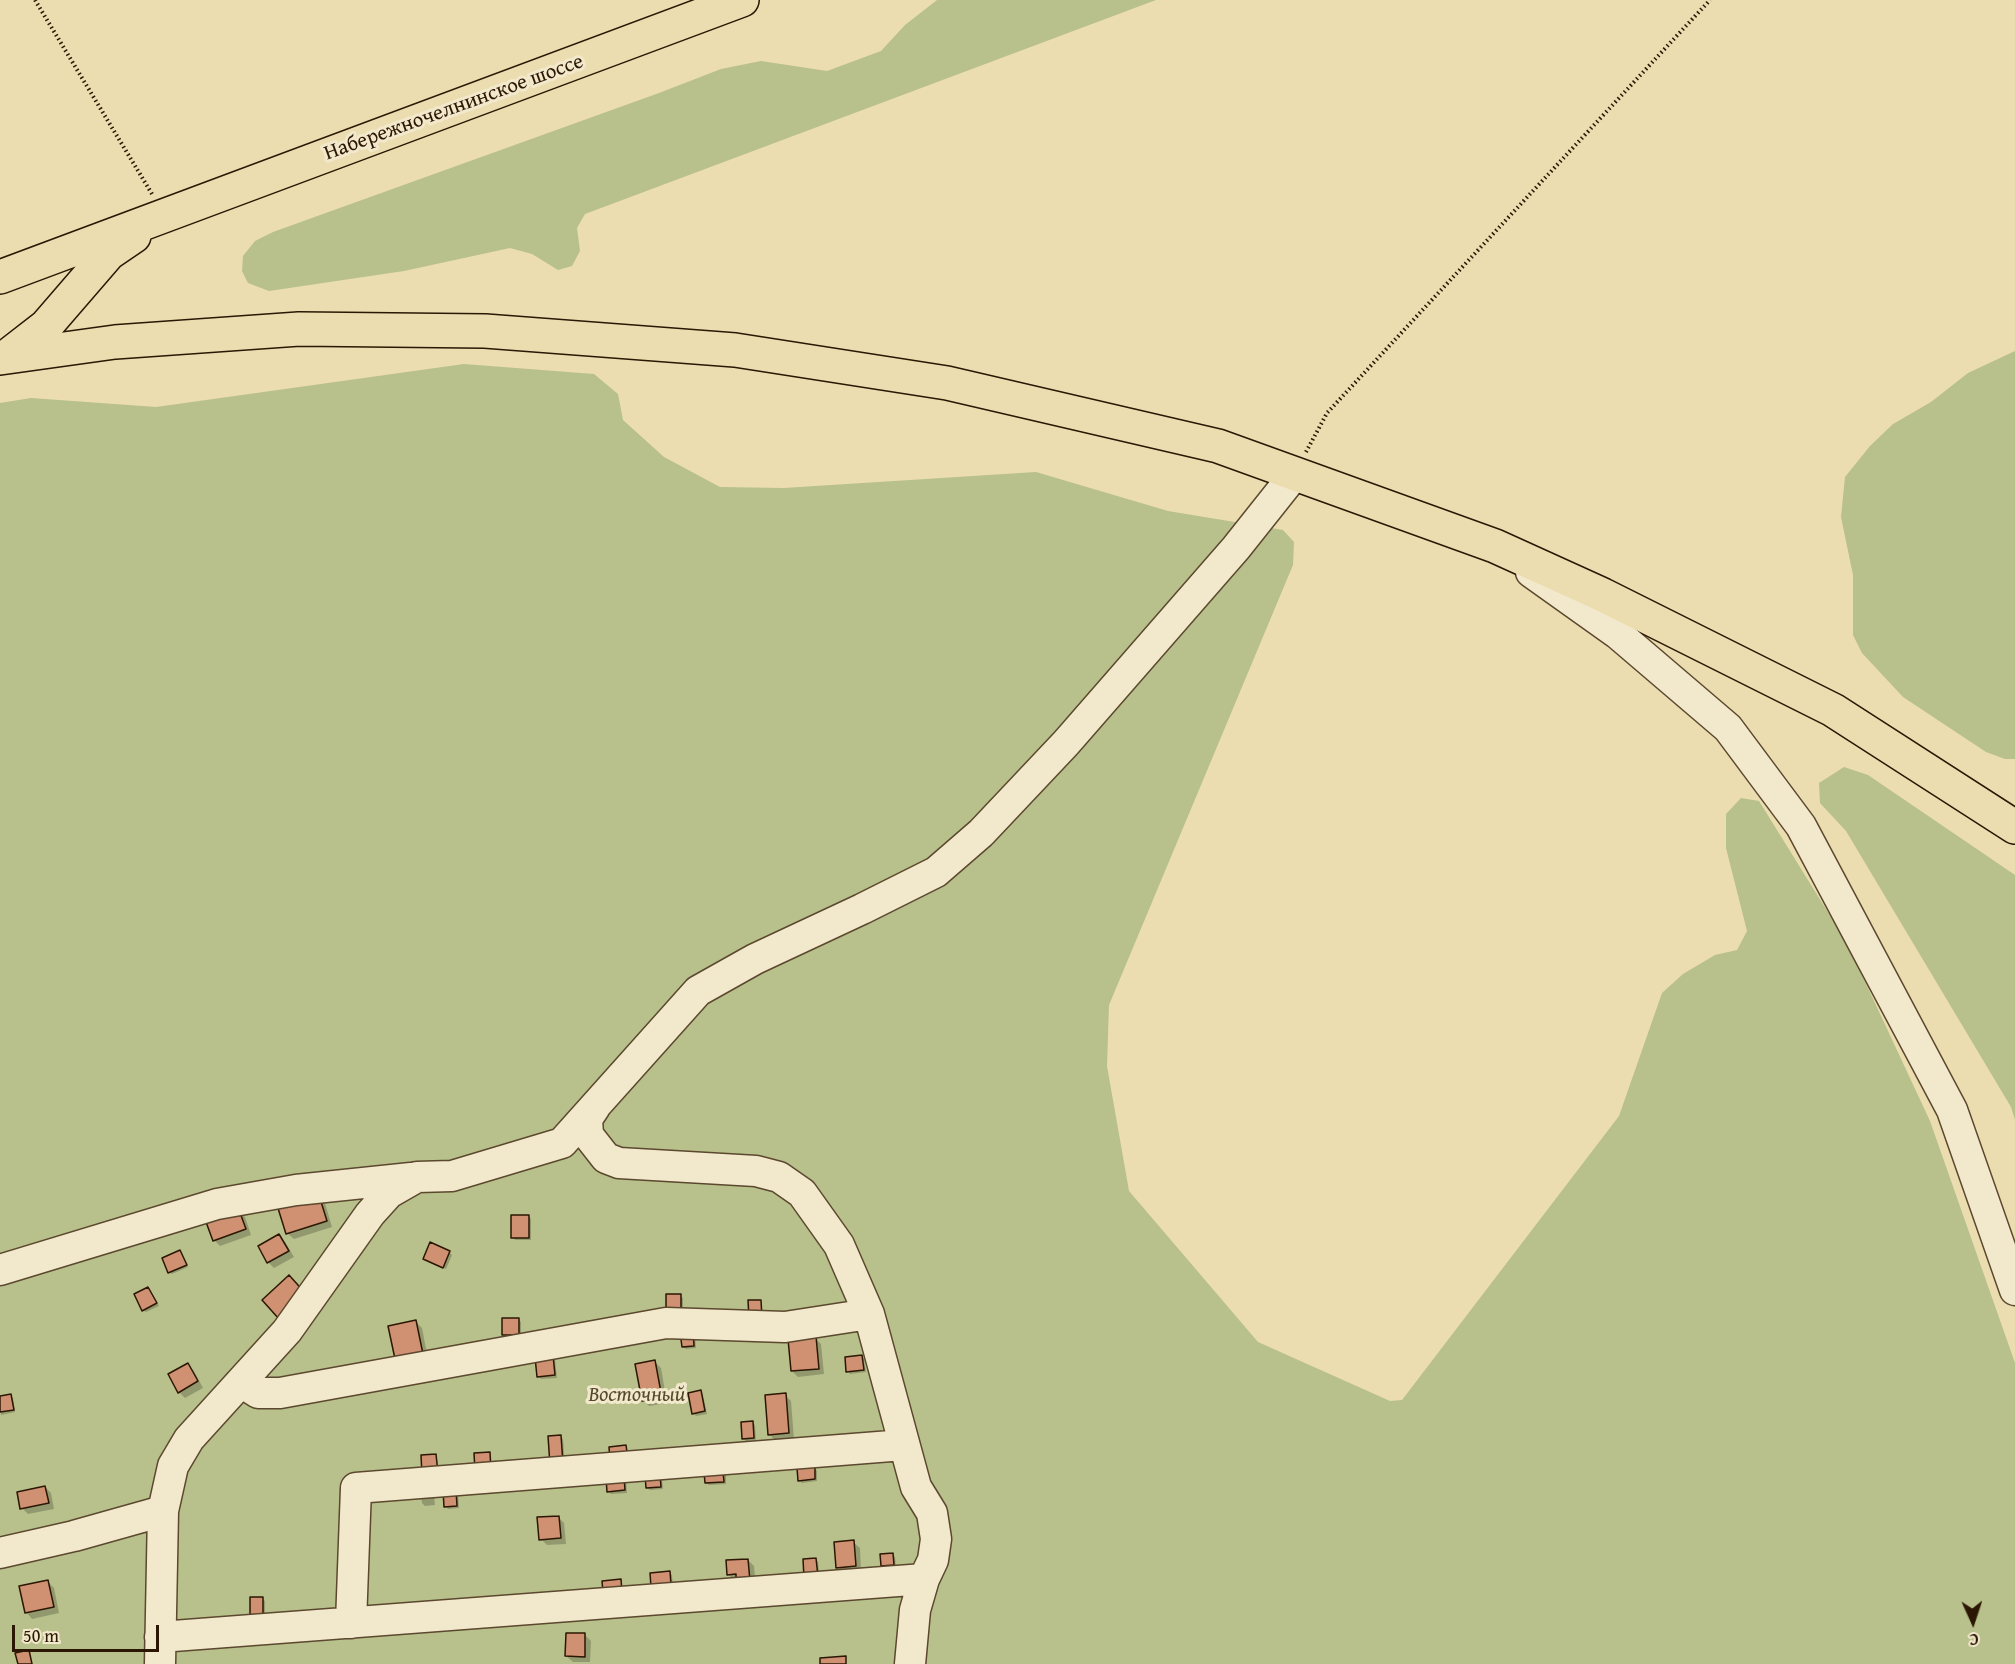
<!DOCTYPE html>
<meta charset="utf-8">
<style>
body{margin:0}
#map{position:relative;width:2015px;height:1664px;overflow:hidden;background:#ebddb0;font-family:"Gentium Book Plus",serif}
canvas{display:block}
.north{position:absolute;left:1943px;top:1592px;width:60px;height:60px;-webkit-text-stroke:4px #f2e9cc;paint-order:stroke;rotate:177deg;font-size:16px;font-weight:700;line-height:24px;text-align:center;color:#2b1703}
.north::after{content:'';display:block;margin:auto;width:21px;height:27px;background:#2b1703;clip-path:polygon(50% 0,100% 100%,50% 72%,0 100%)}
.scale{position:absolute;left:12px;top:1625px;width:147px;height:27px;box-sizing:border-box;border:3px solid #2b1703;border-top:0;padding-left:8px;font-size:18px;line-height:21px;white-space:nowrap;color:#2b1703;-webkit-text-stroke:4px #f2e9cc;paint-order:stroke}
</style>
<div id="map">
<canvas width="2015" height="1664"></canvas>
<div class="north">С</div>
<div class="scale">50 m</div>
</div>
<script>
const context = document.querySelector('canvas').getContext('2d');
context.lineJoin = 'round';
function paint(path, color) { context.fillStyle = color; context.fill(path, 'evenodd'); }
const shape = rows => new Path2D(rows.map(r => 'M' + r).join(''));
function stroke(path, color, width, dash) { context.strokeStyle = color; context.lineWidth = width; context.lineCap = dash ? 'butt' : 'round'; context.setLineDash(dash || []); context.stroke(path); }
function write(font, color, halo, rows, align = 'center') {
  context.font = font + ' "Gentium Book Plus",serif'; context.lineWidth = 6; context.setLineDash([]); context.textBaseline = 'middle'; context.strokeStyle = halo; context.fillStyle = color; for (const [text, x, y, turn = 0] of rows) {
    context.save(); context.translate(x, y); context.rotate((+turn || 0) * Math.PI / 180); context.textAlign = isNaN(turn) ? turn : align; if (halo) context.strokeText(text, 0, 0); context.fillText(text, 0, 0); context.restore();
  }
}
const green = shape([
 [937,0,1156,0,585,214,577,228,580,251,572,266,558,270,532,254,510,248,404,271,269,291,248,283,242,271,243,256,255,241,273,232,659,93,721,69,761,61,827,71,881,51,905,25],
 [2015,351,2015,759,2005,759,1986,752,1903,697,1862,653,1853,635,1853,575,1841,517,1845,477,1870,446,1893,424,1931,402,1968,373],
 [464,364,594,374,618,394,623,420,664,457,720,487,784,488,1036,472,1168,511,1283,530,1294,542,1293,565,1109,1005,1107,1066,1129,1191,1258,1342,1390,1401,1402,1400,1619,1116,1662,993,1683,974,1715,955,1737,950,1747,931,1726,848,1726,814,1741,798,1759,801,1847,943,1930,1121,2015,1363,2015,1664,0,1664,0,403,31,398,156,407],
 [1844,767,1868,775,2015,875,2015,1120,2011,1107,1846,831,1820,803,1819,783]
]);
const shadow = shape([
 [324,1200,332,1227,294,1239,287,1233],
 [238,1211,245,1217,251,1235,220,1246,214,1240],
 [529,1216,531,1219,531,1240,515,1240,513,1237],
 [279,1235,285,1242,294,1257,274,1268,268,1262],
 [180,1251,188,1267,172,1274,169,1272],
 [449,1252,452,1255,446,1269,424,1259],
 [148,1288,159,1306,146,1312,143,1310],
 [680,1296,683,1298,683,1313,670,1313],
 [519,1320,521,1322,521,1337,506,1337,504,1334],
 [416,1322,422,1328,428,1359,402,1365],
 [695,1334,696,1348,686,1349,683,1347],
 [815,1338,821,1344,824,1374,798,1377,792,1371],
 [862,1356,864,1359,866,1372,850,1374,848,1371],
 [552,1357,555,1359,557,1378,541,1379,539,1377],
 [655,1362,661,1368,667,1403,649,1406,643,1400],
 [188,1364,194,1371,203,1388,185,1398,179,1392],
 [701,1392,703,1395,707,1414,696,1416,693,1413],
 [785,1395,791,1401,794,1439,775,1440,769,1434],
 [10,1396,13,1398,15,1412,1,1415,0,1398],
 [752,1422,755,1425,756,1440,746,1441,743,1438],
 [560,1437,563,1439,565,1466,555,1467],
 [814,1468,817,1471,817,1481,802,1483,799,1480],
 [723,1472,726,1475,726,1484,709,1485,706,1483],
 [662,1478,663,1489,650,1490,647,1488],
 [626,1480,627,1493,611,1494,609,1491],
 [45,1487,51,1493,54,1509,28,1514,22,1508],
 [421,1492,434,1494,435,1505,425,1506,422,1503],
 [458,1493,459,1508,448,1509,446,1506],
 [558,1517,564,1523,566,1544,547,1545,541,1539],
 [853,1542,860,1548,861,1572,844,1573,838,1567],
 [892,1555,895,1557,896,1567,885,1568,883,1566],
 [816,1559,818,1562,820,1579,809,1580],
 [748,1560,754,1566,756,1587,735,1581,728,1574],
 [670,1573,672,1575,673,1587,655,1588],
 [48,1582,54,1588,59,1613,32,1619,26,1612],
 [262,1598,265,1601,265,1621,254,1621],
 [585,1635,591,1641,590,1662,573,1662,566,1656]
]);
const building = shape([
 [318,1192,327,1221,286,1234,277,1205,318,1192],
 [239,1210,246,1229,213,1241,206,1222,239,1210],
 [511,1215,529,1215,529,1238,511,1238,511,1215],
 [279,1234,289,1251,267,1263,258,1246,279,1234],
 [430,1242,450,1251,443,1268,423,1259,430,1242],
 [180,1250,187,1265,168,1273,162,1258,180,1250],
 [289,1275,306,1294,279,1319,262,1300,289,1275],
 [148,1287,157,1303,142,1311,134,1294,148,1287],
 [666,1294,681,1294,681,1311,666,1311,666,1294],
 [748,1300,761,1300,762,1318,749,1319,748,1300],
 [502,1318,519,1318,519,1335,502,1335,502,1318],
 [416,1320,423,1354,395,1359,388,1326,416,1320],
 [693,1330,694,1346,682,1347,680,1332,693,1330],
 [816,1336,819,1369,791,1371,788,1339,816,1336],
 [553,1355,555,1375,537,1377,535,1357,553,1355],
 [862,1355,864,1370,846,1372,845,1357,862,1355],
 [655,1360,662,1398,642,1401,635,1364,655,1360],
 [188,1363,198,1381,178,1393,168,1374,188,1363],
 [701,1390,705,1411,692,1414,688,1393,701,1390],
 [786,1393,789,1433,768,1435,765,1395,786,1393],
 [11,1394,14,1410,0,1412,0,1396,11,1394],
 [753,1421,754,1438,742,1439,741,1422,753,1421],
 [561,1435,563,1464,550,1465,548,1436,561,1435],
 [626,1445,628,1459,610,1461,609,1447,626,1445],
 [490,1452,491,1471,475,1471,474,1453,490,1452],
 [436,1454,438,1473,422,1475,421,1455,436,1454],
 [815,1466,815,1479,798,1481,797,1468,815,1466],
 [723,1471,724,1482,705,1483,704,1472,723,1471],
 [660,1474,661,1487,646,1488,645,1475,660,1474],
 [624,1476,625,1490,607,1492,606,1478,624,1476],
 [45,1486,49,1503,20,1509,17,1492,45,1486],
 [456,1489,457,1506,444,1507,443,1490,456,1489],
 [559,1516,561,1538,539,1540,537,1517,559,1516],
 [854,1540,856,1566,836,1568,834,1542,854,1540],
 [893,1553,894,1565,881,1566,880,1554,893,1553],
 [816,1558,818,1577,804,1578,803,1559,816,1558],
 [748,1559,750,1581,736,1582,736,1574,727,1575,726,1560,748,1559],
 [670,1571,671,1585,651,1587,650,1573,670,1571],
 [621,1579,622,1592,603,1593,602,1581,621,1579],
 [48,1580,54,1607,25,1613,19,1586,48,1580],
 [250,1597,263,1597,263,1619,250,1619,250,1597],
 [566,1633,585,1633,585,1657,565,1656,566,1633],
 [29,1650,32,1664,18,1664,15,1653,29,1650],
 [846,1656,846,1664,820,1664,820,1658,846,1656]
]);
const path = shape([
 [35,0,152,194],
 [1306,452,1327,413,1710,0]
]);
const minor = shape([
 [1531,572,1618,634,1728,728,1801,826,1952,1110,2015,1290],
 [595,1107,587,1119,588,1135,606,1158,619,1163,756,1171,779,1177,802,1193,839,1245,869,1314,916,1487,932,1513,936,1539,933,1560,924,1579,915,1610,910,1664],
 [0,1270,217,1204,296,1190,411,1178],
 [241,1382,258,1393,280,1393,666,1323,785,1327,869,1314],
 [0,1553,74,1536,163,1511],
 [351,1623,356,1488,904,1445],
 [160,1637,924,1579],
 [160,1664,163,1511,173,1466,189,1439,287,1331,370,1214,389,1193,417,1177,452,1176,562,1143,698,991,755,959,862,909,936,872,981,833,1066,743,1236,548,1294,475]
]);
const major = shape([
 [0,277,742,0],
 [6,357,46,326,109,253,134,236],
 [0,358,115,342,299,329,485,331,735,350,947,383,1218,446,1495,546,1603,595,1833,710,2015,827]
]);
const streetNames = [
 ["Набережночелнинское шоссе",454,108,-20]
];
const parkNames = [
 ["Восточный",637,1396]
];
paint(green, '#b8c08b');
paint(shadow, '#0003');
paint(building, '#cf9172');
stroke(building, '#2b1703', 1.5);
stroke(minor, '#5b482e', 33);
stroke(major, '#2b1703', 36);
stroke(path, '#2b1703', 4, [1.5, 3]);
stroke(minor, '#f2e9cc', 30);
stroke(major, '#ebddb0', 33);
write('21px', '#2b1703', '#f2e9cc', streetNames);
write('italic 21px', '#554a2c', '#f2e9cc', parkNames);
</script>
